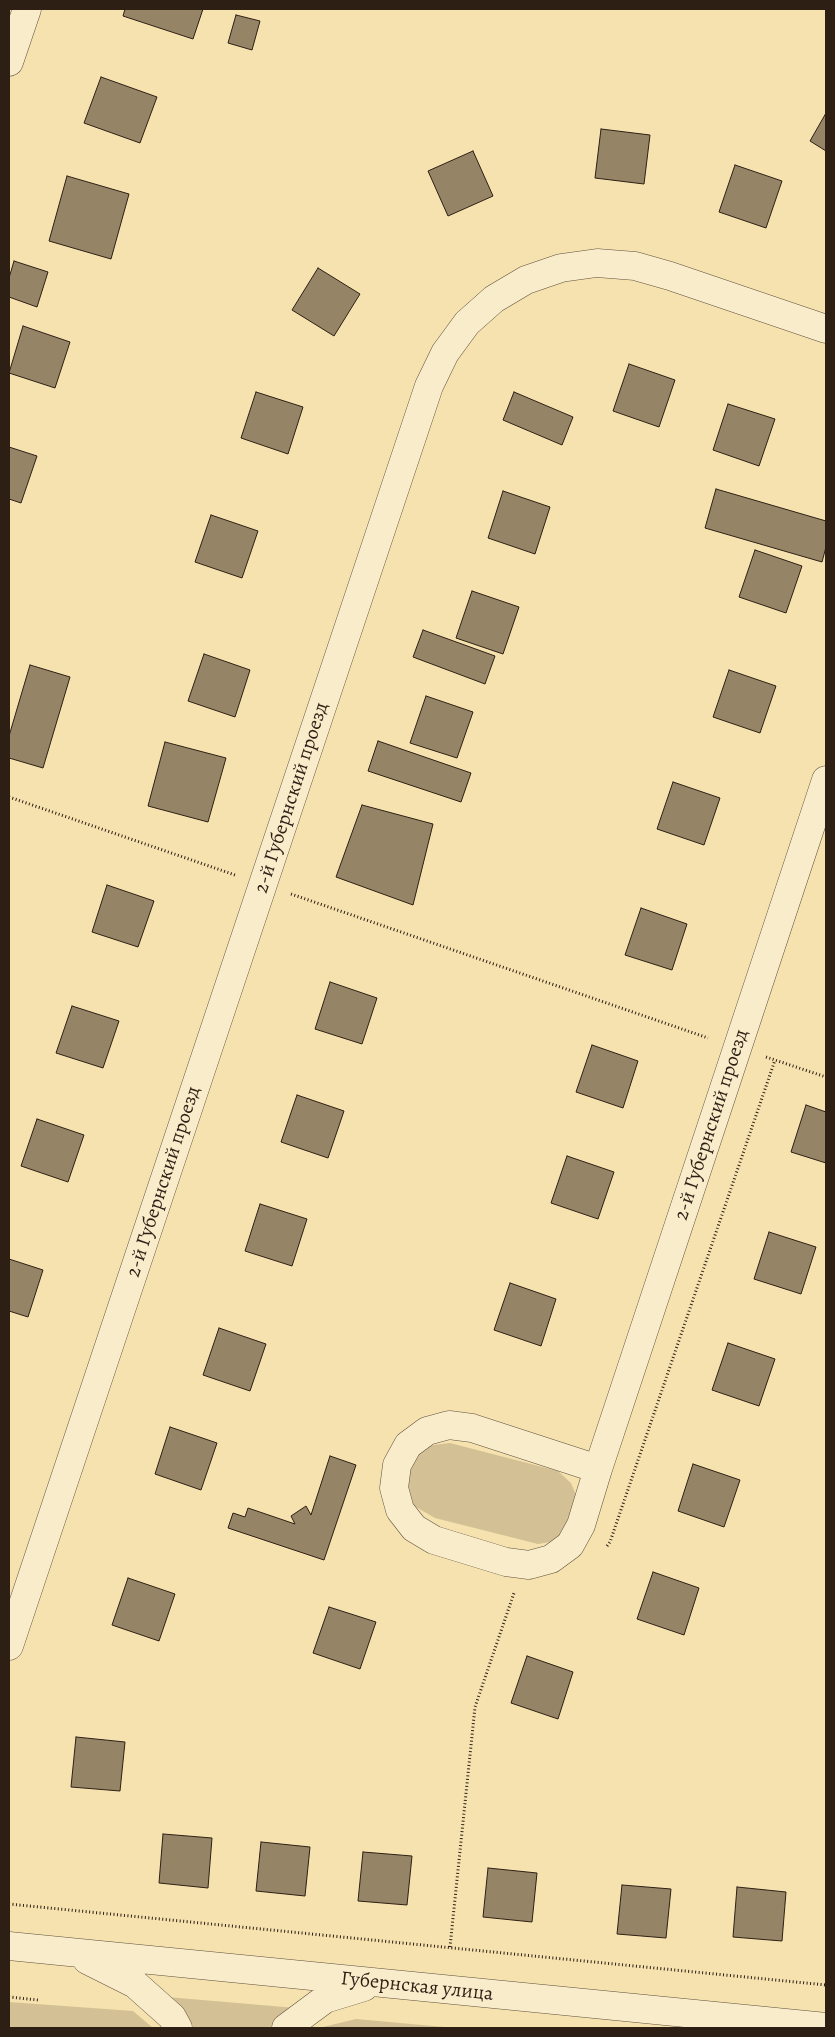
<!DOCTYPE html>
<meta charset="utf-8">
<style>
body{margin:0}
#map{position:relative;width:835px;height:2037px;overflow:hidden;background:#f5e2af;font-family:Alegreya,serif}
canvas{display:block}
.frame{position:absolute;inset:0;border:10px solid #2e1f15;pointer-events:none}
</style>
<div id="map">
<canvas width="835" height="2037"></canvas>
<div class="frame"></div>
</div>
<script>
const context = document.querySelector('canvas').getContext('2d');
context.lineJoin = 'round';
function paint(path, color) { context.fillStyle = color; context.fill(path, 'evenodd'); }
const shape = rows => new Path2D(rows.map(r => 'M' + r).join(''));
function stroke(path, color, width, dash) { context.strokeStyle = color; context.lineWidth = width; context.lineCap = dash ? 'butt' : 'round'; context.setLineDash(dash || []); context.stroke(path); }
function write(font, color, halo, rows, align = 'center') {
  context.font = font + ' Alegreya,serif'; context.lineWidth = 4; context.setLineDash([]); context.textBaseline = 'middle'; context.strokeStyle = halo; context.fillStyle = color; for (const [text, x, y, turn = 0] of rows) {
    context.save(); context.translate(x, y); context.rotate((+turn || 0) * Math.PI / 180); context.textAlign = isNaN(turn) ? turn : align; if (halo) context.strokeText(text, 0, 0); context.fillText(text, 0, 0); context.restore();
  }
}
const green = shape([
 [450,1443,558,1471,571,1483,576,1495,577,1509,574,1523,556,1541,538,1544,435,1518,416,1507,408,1497,405,1479,410,1462,420,1451,433,1445],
 [167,1997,296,2008,269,2028,194,2028],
 [9,2002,133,2011,153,2028,9,2028],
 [356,2019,455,2028,319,2028]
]);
const building = shape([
 [125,9,203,9,193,39,123,16,125,9],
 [236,15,260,21,252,50,228,43,236,15],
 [101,77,157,97,140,143,84,123,101,77],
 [826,113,826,151,810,141,826,113],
 [601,129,650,135,644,184,595,178,601,129],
 [473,151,493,196,448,216,428,171,473,151],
 [735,165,782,181,766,228,719,212,735,165],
 [67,176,129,194,111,259,49,241,67,176],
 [14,261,48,272,37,307,9,297,9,278,14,261],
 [318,268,360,294,334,336,292,310,318,268],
 [23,326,70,342,55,388,9,373,23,326],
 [629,364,675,380,659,427,613,411,629,364],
 [256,392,303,407,288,454,241,438,256,392],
 [514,392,573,417,562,445,503,420,514,392],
 [728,404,775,419,759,466,713,450,728,404],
 [9,447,37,456,21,503,9,499,9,447],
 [716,489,826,521,826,547,822,562,705,528,716,489],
 [503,491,550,507,535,554,488,538,503,491],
 [211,515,258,531,242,578,195,562,211,515],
 [755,550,802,566,786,613,739,597,755,550],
 [472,591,519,607,503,654,456,638,472,591],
 [423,630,495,656,485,684,413,657,423,630],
 [204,654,250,670,235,717,188,701,204,654],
 [30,665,70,677,43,768,9,758,9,736,30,665],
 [729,670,776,686,760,733,713,717,729,670],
 [426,696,473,712,457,758,410,743,426,696],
 [378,741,471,773,461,802,368,771,378,741],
 [165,742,226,758,208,822,148,806,165,742],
 [673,782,720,798,704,845,657,829,673,782],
 [362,805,433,824,413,905,336,877,362,805],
 [107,885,154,901,138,947,92,932,107,885],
 [641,908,687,924,672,970,625,955,641,908],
 [330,982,377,998,362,1044,315,1029,330,982],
 [72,1006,119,1021,103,1068,56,1053,72,1006],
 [592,1045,638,1061,623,1108,576,1092,592,1045],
 [297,1095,344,1111,328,1158,281,1142,297,1095],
 [806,1105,826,1112,826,1163,791,1152,806,1105],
 [37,1119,84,1135,68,1182,21,1166,37,1119],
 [567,1156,614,1172,598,1219,551,1203,567,1156],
 [260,1204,307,1219,292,1266,245,1251,260,1204],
 [769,1232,816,1247,801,1294,754,1279,769,1232],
 [9,1259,43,1270,28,1317,9,1311,9,1259],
 [510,1283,556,1299,541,1346,494,1330,510,1283],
 [219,1328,266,1344,250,1391,203,1375,219,1328],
 [728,1343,775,1359,759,1406,712,1390,728,1343],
 [170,1427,217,1443,201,1490,155,1474,170,1427],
 [330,1456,356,1465,324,1560,228,1528,233,1513,245,1517,248,1508,295,1524,291,1516,306,1506,311,1515,330,1456],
 [693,1464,740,1480,724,1527,678,1511,693,1464],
 [653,1572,699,1588,684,1635,637,1619,653,1572],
 [128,1578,175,1594,159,1641,112,1625,128,1578],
 [329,1607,376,1622,360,1669,313,1653,329,1607],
 [527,1656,573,1672,558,1719,511,1703,527,1656],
 [76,1737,125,1742,120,1791,71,1787,76,1737],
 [163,1834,212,1838,208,1888,159,1883,163,1834],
 [261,1842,310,1847,305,1896,256,1891,261,1842],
 [363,1852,412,1856,407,1905,358,1901,363,1852],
 [488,1868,537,1873,532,1922,483,1917,488,1868],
 [622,1885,671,1889,666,1938,617,1934,622,1885],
 [737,1887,786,1892,782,1941,733,1937,737,1887]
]);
const path = shape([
 [9,797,235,875],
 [291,894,708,1038],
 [766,1057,826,1077],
 [607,1546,610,1542,775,1060],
 [9,1904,826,1985],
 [450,1947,475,1707,514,1593],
 [9,1997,38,2000]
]);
const minor = shape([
 [9,62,27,9],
 [598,1469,472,1428,449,1425,427,1431,408,1445,397,1465,394,1488,400,1510,414,1528,434,1540,506,1562,529,1565,551,1559,570,1545,581,1525,598,1469,826,780],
 [9,1646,429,386,445,353,467,323,494,299,526,280,561,268,597,263,635,266,670,276,826,329]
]);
const tertiary = shape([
 [9,1946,826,2027],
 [87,1960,135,1984,172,2017,178,2028],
 [286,2028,325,1999,364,1987]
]);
const streetNames = [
 ["2-й Губернский проезд",292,798,-72],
 ["2-й Губернский проезд",712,1125,-72],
 ["2-й Губернский проезд",164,1182,-72],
 ["Губернская улица",417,1987,6]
];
paint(green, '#d3c195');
paint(building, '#958465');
stroke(building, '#2e1f15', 1);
stroke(minor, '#60503c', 29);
stroke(tertiary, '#60503c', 29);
stroke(path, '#2e1f15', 3, [1, 2.5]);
stroke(minor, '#f8eccb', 28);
stroke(tertiary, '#f8eccb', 28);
write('20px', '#2e1f15', '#f8eccb', streetNames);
</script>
